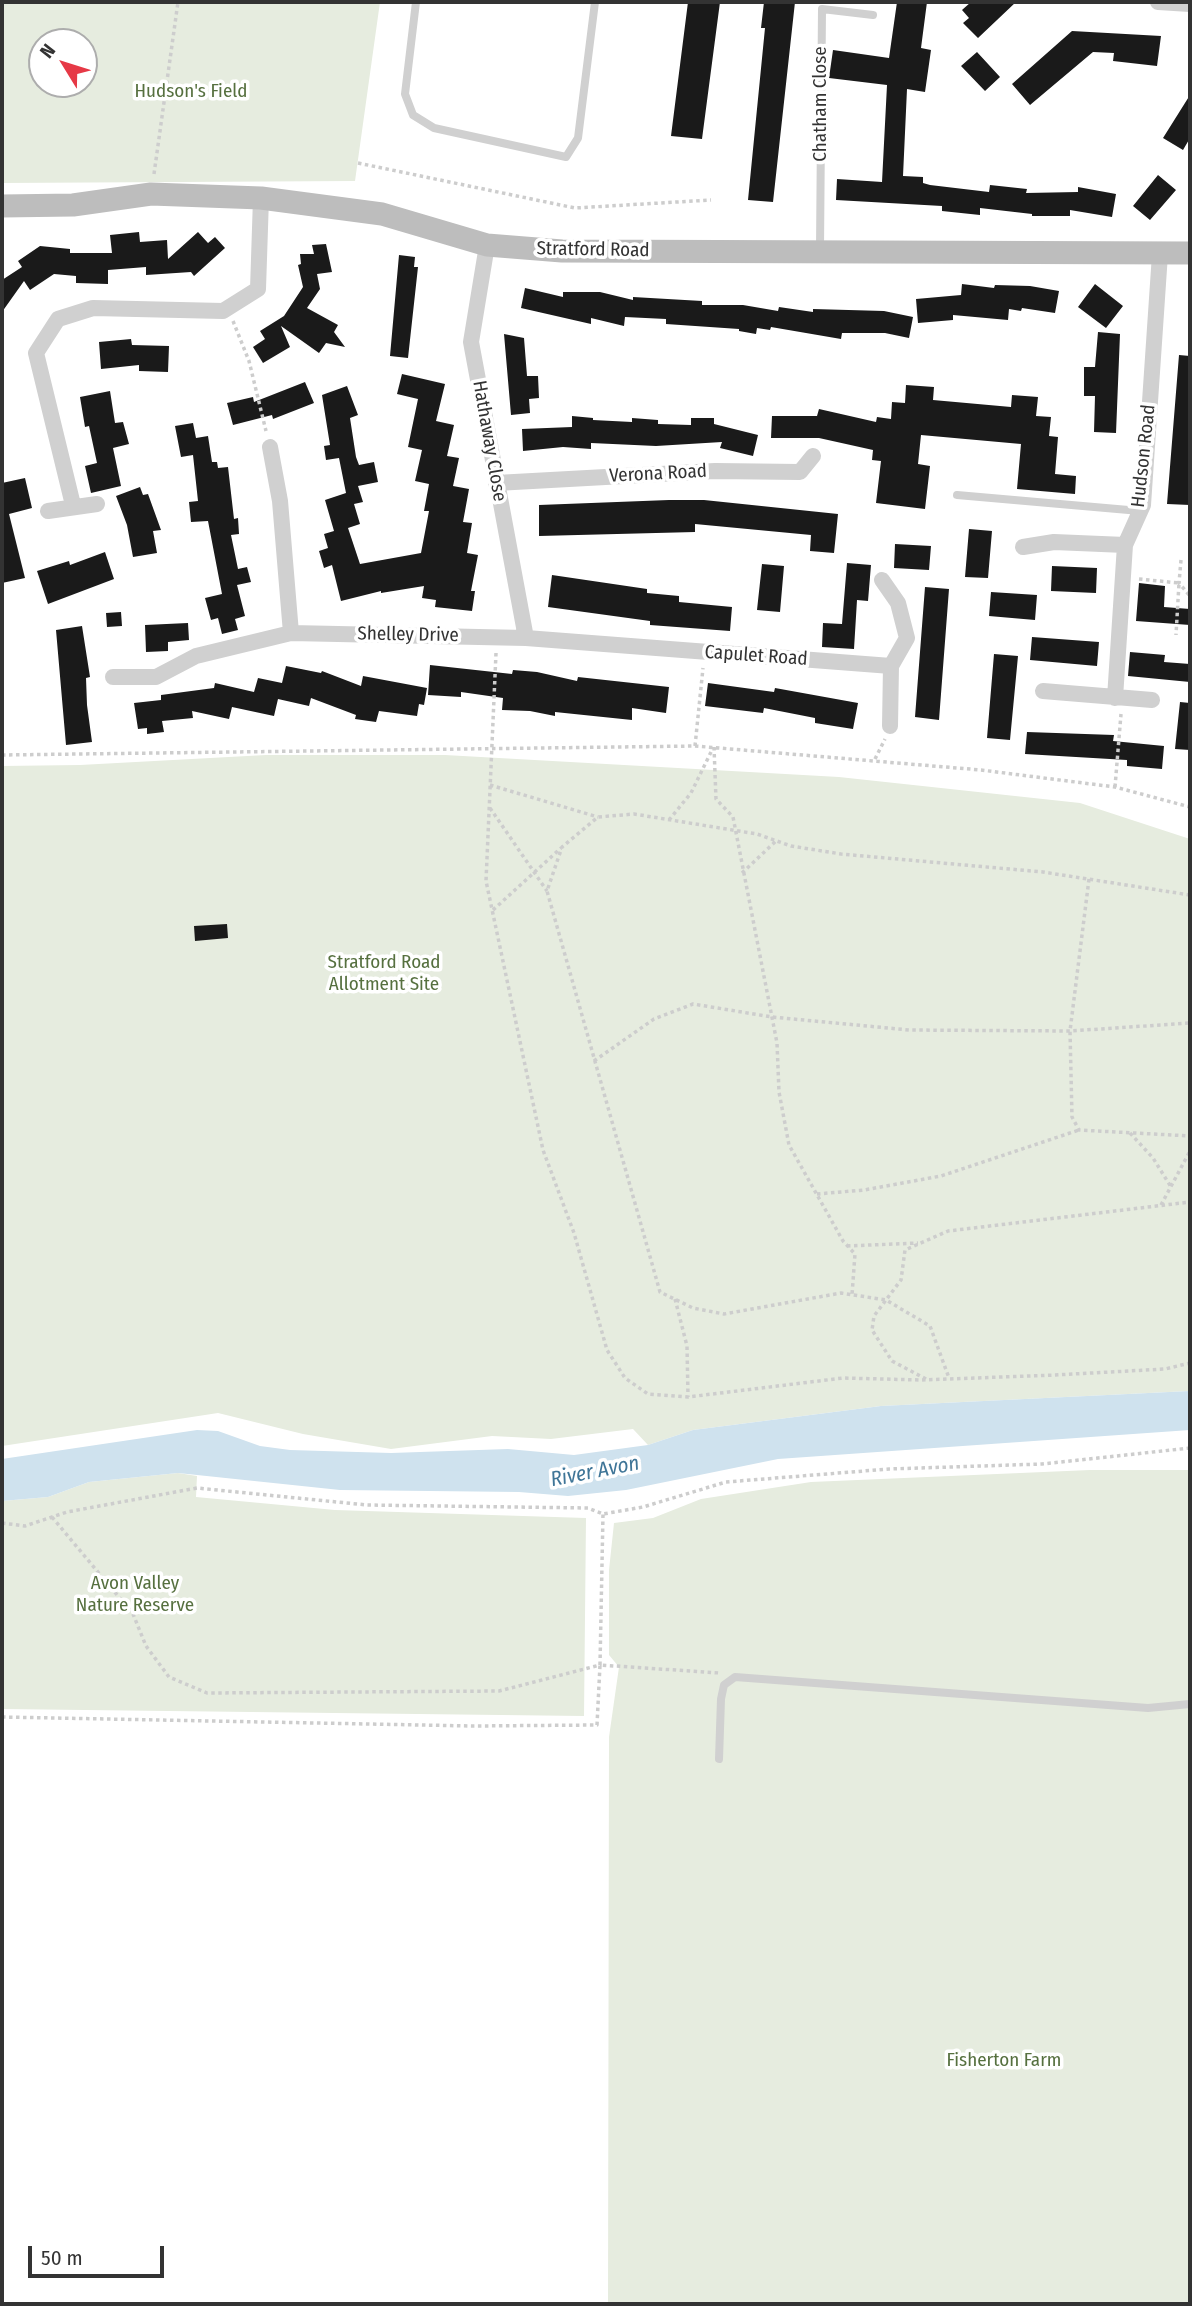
<!DOCTYPE html>
<style>
body{margin:0}
#map{position:relative;width:1192px;height:2306px;overflow:hidden;background:#fff;font-family:"Fira Sans Condensed",sans-serif}
canvas{display:block}
.frame{position:absolute;inset:0;border:4px solid #333;pointer-events:none}
.north{position:absolute;left:28px;top:28px;width:70px;height:70px;box-sizing:border-box;background:#fff;border:2px solid #adadad;border-radius:50%;rotate:308deg;font-size:19px;font-weight:700;line-height:28px;text-align:center;color:#333}
.north::after{content:'';display:block;margin:auto;width:24px;height:32px;background:#e63946;clip-path:polygon(50% 0,100% 100%,50% 72%,0 100%)}
.scale{position:absolute;left:28px;top:2246px;width:136px;height:32px;box-sizing:border-box;border:4px solid #333;border-top:0;padding-left:9px;font-size:21px;line-height:24px;white-space:nowrap;color:#333;-webkit-text-stroke:5px #fff;paint-order:stroke}
</style>
<div id="map">
<canvas width="1192" height="2306"></canvas>
<div class="frame"></div>
<div class="north">N</div>
<div class="scale">50 m</div>
</div>
<script>
const context = document.querySelector('canvas').getContext('2d');
context.lineJoin = 'round';
function paint(path, color) { context.fillStyle = color; context.fill(path, 'evenodd'); }
const shape = rows => new Path2D(rows.map(r => 'M' + r).join(''));
function stroke(path, color, width, dash) { context.strokeStyle = color; context.lineWidth = width; context.lineCap = dash ? 'butt' : 'round'; context.setLineDash(dash || []); context.stroke(path); }
function write(font, color, halo, rows, align = 'center') {
  context.font = font + ' "Fira Sans Condensed",sans-serif'; context.lineWidth = 7; context.setLineDash([]); context.textBaseline = 'middle'; context.strokeStyle = halo; context.fillStyle = color; for (const [text, x, y, turn = 0] of rows) {
    context.save(); context.translate(x, y); context.rotate((+turn || 0) * Math.PI / 180); context.textAlign = isNaN(turn) ? turn : align; if (halo) context.strokeText(text, 0, 0); context.fillText(text, 0, 0); context.restore();
  }
}
const green = shape([
 [2,2,380,2,355,181,2,183],
 [84,42,84,84,42,84,42,42],
 [266,755,445,755,839,777,1080,803,1190,839,1190,1391,881,1406,693,1430,648,1445,633,1429,551,1439,492,1436,391,1449,303,1434,218,1413,2,1446,2,766,80,765],
 [1090,1470,1190,1470,1190,2304,608,2304,609,1737,619,1667,609,1655,609,1570,614,1523,653,1518,701,1499,811,1482],
 [178,1473,197,1476,196,1497,335,1510,586,1518,584,1716,2,1709,2,1501,48,1497,89,1482]
]);
const water = shape([
 [1190,1391,1190,1430,778,1459,626,1490,568,1496,519,1492,340,1490,178,1473,89,1482,48,1497,2,1501,2,1459,197,1430,218,1431,260,1446,290,1450,391,1453,508,1449,574,1455,648,1445,693,1430,881,1406]
]);
const building = shape([
 [688,2,720,2,702,139,671,136],
 [764,2,795,2,773,202,748,200,765,28,761,28],
 [897,2,927,2,921,48,931,50,925,92,907,89,903,176,923,177,923,183,930,185,989,192,990,185,1027,189,1026,193,1078,192,1078,187,1116,194,1112,217,1070,210,1070,216,1032,216,1032,214,980,208,980,215,942,211,942,206,836,200,837,179,882,182,887,85,829,78,833,50,889,58],
 [971,2,1016,2,978,38,963,23,969,18,962,10],
 [1072,31,1161,36,1157,66,1113,61,1114,53,1093,52,1030,105,1012,84],
 [977,52,1000,77,985,91,961,66],
 [1190,95,1190,138,1183,150,1163,138],
 [1158,175,1176,190,1150,220,1133,206],
 [139,232,140,242,167,240,168,259,198,232,208,243,215,237,225,248,194,276,191,272,146,275,146,267,108,270,108,284,76,283,76,276,54,274,30,290,24,281,2,312,2,280,22,267,18,261,40,246,70,249,70,253,112,253,110,235],
 [326,244,332,272,317,274,320,289,307,308,338,325,334,332,345,347,326,343,319,353,281,326,290,347,263,363,253,347,265,339,260,331,284,316,303,287,298,265,301,264,300,254,314,254,312,245],
 [399,255,415,257,414,267,418,267,408,358,390,356],
 [962,284,994,288,995,285,1030,286,1059,291,1055,313,1022,308,1021,311,1009,309,1008,320,953,315,953,320,918,323,916,299,961,295],
 [1095,284,1123,306,1106,328,1078,307],
 [525,288,563,297,563,292,600,292,633,300,633,297,702,301,702,305,743,305,778,311,779,307,813,312,813,309,884,311,913,317,909,338,885,333,842,333,841,339,771,327,770,330,757,328,756,334,739,331,739,329,666,324,666,319,625,317,624,326,591,318,591,324,521,308],
 [1098,332,1120,334,1116,433,1094,432,1095,396,1084,396,1084,367,1095,367],
 [504,334,524,338,527,376,538,376,539,398,529,399,530,413,511,415],
 [131,339,132,345,169,346,168,372,139,371,139,365,101,369,99,342],
 [1179,355,1190,356,1190,505,1167,504],
 [402,374,445,384,436,421,454,425,447,456,459,458,453,486,469,489,463,522,472,523,467,553,478,555,471,591,475,591,472,611,435,607,436,600,422,598,424,586,381,593,381,591,341,601,332,565,324,568,319,551,328,548,324,534,334,531,325,500,346,493,339,458,326,460,324,446,330,445,322,395,347,386,358,415,350,418,356,457,359,465,374,462,378,482,358,486,363,502,354,504,360,524,348,528,360,564,421,553,429,511,424,511,429,484,415,481,422,450,408,447,418,399,397,394],
 [305,382,314,403,273,419,272,415,233,425,227,403,253,397,254,402],
 [906,385,934,387,933,400,1011,407,1012,395,1038,397,1036,416,1051,417,1049,436,1058,437,1055,474,1076,476,1075,494,1017,489,1021,444,921,435,918,464,930,466,925,509,876,503,881,461,872,460,873,450,819,438,771,438,772,416,817,416,819,409,876,422,877,417,891,419,892,402,905,403],
 [110,391,115,423,123,422,129,444,113,448,121,486,91,493,85,466,97,463,89,426,85,427,80,397],
 [572,416,593,418,593,420,632,422,632,418,658,420,658,424,691,425,691,418,714,418,714,424,758,435,753,456,720,448,722,442,656,446,591,443,591,449,563,447,523,451,522,429,572,427],
 [193,423,196,438,208,436,212,462,217,462,218,468,228,467,234,519,238,518,239,534,231,535,238,569,247,567,251,582,237,585,245,616,235,619,238,630,222,634,218,618,211,620,205,598,222,594,208,521,191,522,189,502,198,501,193,455,181,457,175,426],
 [25,478,32,508,9,514,25,578,2,583,2,483],
 [140,487,143,495,148,494,161,530,153,531,157,553,133,557,127,525,116,496],
 [669,500,704,500,838,514,834,553,810,551,811,535,695,524,695,532,539,536,539,505],
 [969,529,992,531,988,578,965,577],
 [895,544,931,546,929,570,894,568],
 [105,552,114,579,48,604,37,571,69,561,70,565],
 [847,563,871,565,868,601,857,600,854,649,822,647,823,623,842,624],
 [762,564,784,566,780,612,757,610],
 [1052,566,1097,568,1096,593,1051,591],
 [552,575,647,589,647,593,679,596,679,602,732,607,730,631,650,625,650,621,548,607],
 [1139,583,1165,586,1164,607,1190,609,1190,625,1136,621],
 [925,587,949,589,939,720,915,717],
 [991,592,1037,595,1035,620,989,616],
 [121,612,122,626,107,627,106,613],
 [188,623,189,640,168,642,168,651,146,652,145,625],
 [82,626,90,677,86,678,87,705,92,742,66,745,56,630],
 [1032,637,1099,642,1097,666,1030,660],
 [1130,652,1165,655,1164,662,1190,664,1190,682,1128,676],
 [994,654,1018,656,1010,740,987,738],
 [430,665,512,674,513,670,537,672,577,681,578,677,669,687,666,713,632,708,632,720,555,712,555,716,530,711,502,710,503,698,461,692,461,697,428,695],
 [286,666,321,673,322,671,361,686,363,676,427,688,424,705,419,704,417,716,379,711,376,722,355,719,356,715,311,698,309,706,278,699,274,716,232,707,229,719,192,711,193,718,162,721,164,732,147,734,147,728,138,729,134,703,161,700,161,695,214,688,215,683,254,692,258,678,282,683],
 [708,683,774,692,775,688,858,703,853,729,815,723,815,718,764,708,763,713,705,706],
 [1180,702,1190,703,1190,750,1175,749],
 [1027,732,1114,735,1113,741,1164,746,1162,769,1127,766,1127,760,1025,754],
 [227,924,228,938,195,941,194,926]
]);
const path = shape([
 [358,163,575,208,711,200],
 [154,174,178,2],
 [233,321,249,361,266,431],
 [1181,560,1179,583,1190,596],
 [1139,579,1179,583,1176,635],
 [496,653,486,881,543,1150,574,1233,607,1350,625,1378,648,1394,688,1397,843,1378,922,1380,1055,1375,1165,1369,1190,1363],
 [695,746,703,668],
 [714,747,716,799,733,817,777,1043,779,1092,789,1145,843,1241,855,1254,852,1295],
 [2,755,695,746,981,770,1115,787,1190,807],
 [875,759,885,739],
 [490,785,598,817],
 [1115,787,1121,714],
 [490,808,547,891],
 [669,820,691,793,712,750],
 [742,873,776,841],
 [1089,879,1070,1031,1072,1117,1079,1130,1190,1136],
 [1190,895,1043,872,841,854,791,846,757,834,634,814,598,817,562,847,547,891,660,1292,693,1308,724,1314,841,1293,886,1300,901,1280,905,1250,948,1231,1190,1202],
 [493,910,561,848],
 [594,1061,654,1019,693,1004,772,1017,909,1030,1070,1031,1190,1023],
 [1130,1133,1153,1158,1171,1187],
 [817,1194,864,1190,941,1176,1079,1130],
 [1161,1205,1190,1151],
 [847,1246,918,1243],
 [675,1299,687,1346,688,1397],
 [926,1379,892,1361,872,1330,874,1316,886,1300,930,1326,949,1378],
 [52,1517,133,1614,146,1646,169,1677,207,1693,499,1691,600,1665,603,1514],
 [2,1523,25,1526,67,1512,197,1488,367,1505,588,1508,603,1514,643,1507,726,1482,889,1469,1042,1464,1190,1448],
 [2,1717,473,1726,597,1725,600,1665,720,1673]
]);
const lane = shape([
 [416,2,405,94,413,115,434,128,566,157,578,138,595,2],
 [820,249,822,9,873,15],
 [957,495,1140,511],
 [719,1759,721,1699,724,1685,735,1677,1148,1708,1190,1704]
]);
const street = shape([
 [1158,2,1190,4],
 [487,245,471,342,526,638],
 [270,447,280,501,291,633],
 [496,483,715,471,800,472,813,456],
 [73,505,36,353,58,319,93,308,223,311,258,289,261,198],
 [48,511,97,504],
 [1023,547,1054,542,1125,545],
 [113,677,156,677,196,656,291,633,526,638,891,666,907,638,898,603,882,580],
 [1043,691,1152,700],
 [1115,698,1125,545,1143,505,1160,254],
 [890,726,891,666]
]);
const secondary = shape([
 [2,206,73,205,151,194,261,198,382,214,487,245,562,251,1190,253]
]);
const parkNames = [
 ["Hudson's Field",191,92],
 ["Stratford Road",384,963],
 ["Allotment Site",384,985],
 ["Avon Valley",135,1584],
 ["Nature Reserve",135,1606],
 ["Fisherton Farm",1004,2061]
];
const streetNames = [
 ["Chatham Close",821,104,-90],
 ["Stratford Road",593,250,1],
 ["Hathaway Close",489,441,80],
 ["Hudson Road",1144,456,-84],
 ["Verona Road",658,474,-3],
 ["Shelley Drive",408,635,1],
 ["Capulet Road",756,656,4]
];
const waterNames = [
 ["River Avon",595,1472,-11]
];
paint(green, '#e6ecdf');
paint(water, '#cfe2ee');
paint(building, '#1a1a1a');
stroke(path, '#cdcdcd', 3.5, [3.5, 3.5]);
stroke(lane, '#d0d0d0', 8);
stroke(street, '#d0d0d0', 16);
stroke(secondary, '#bdbdbd', 23);
write('19px', '#56703f', '#fff', parkNames);
write('19px', '#333', '#fff', streetNames);
write('italic 21px', '#3f7597', '#fff', waterNames);
</script>
